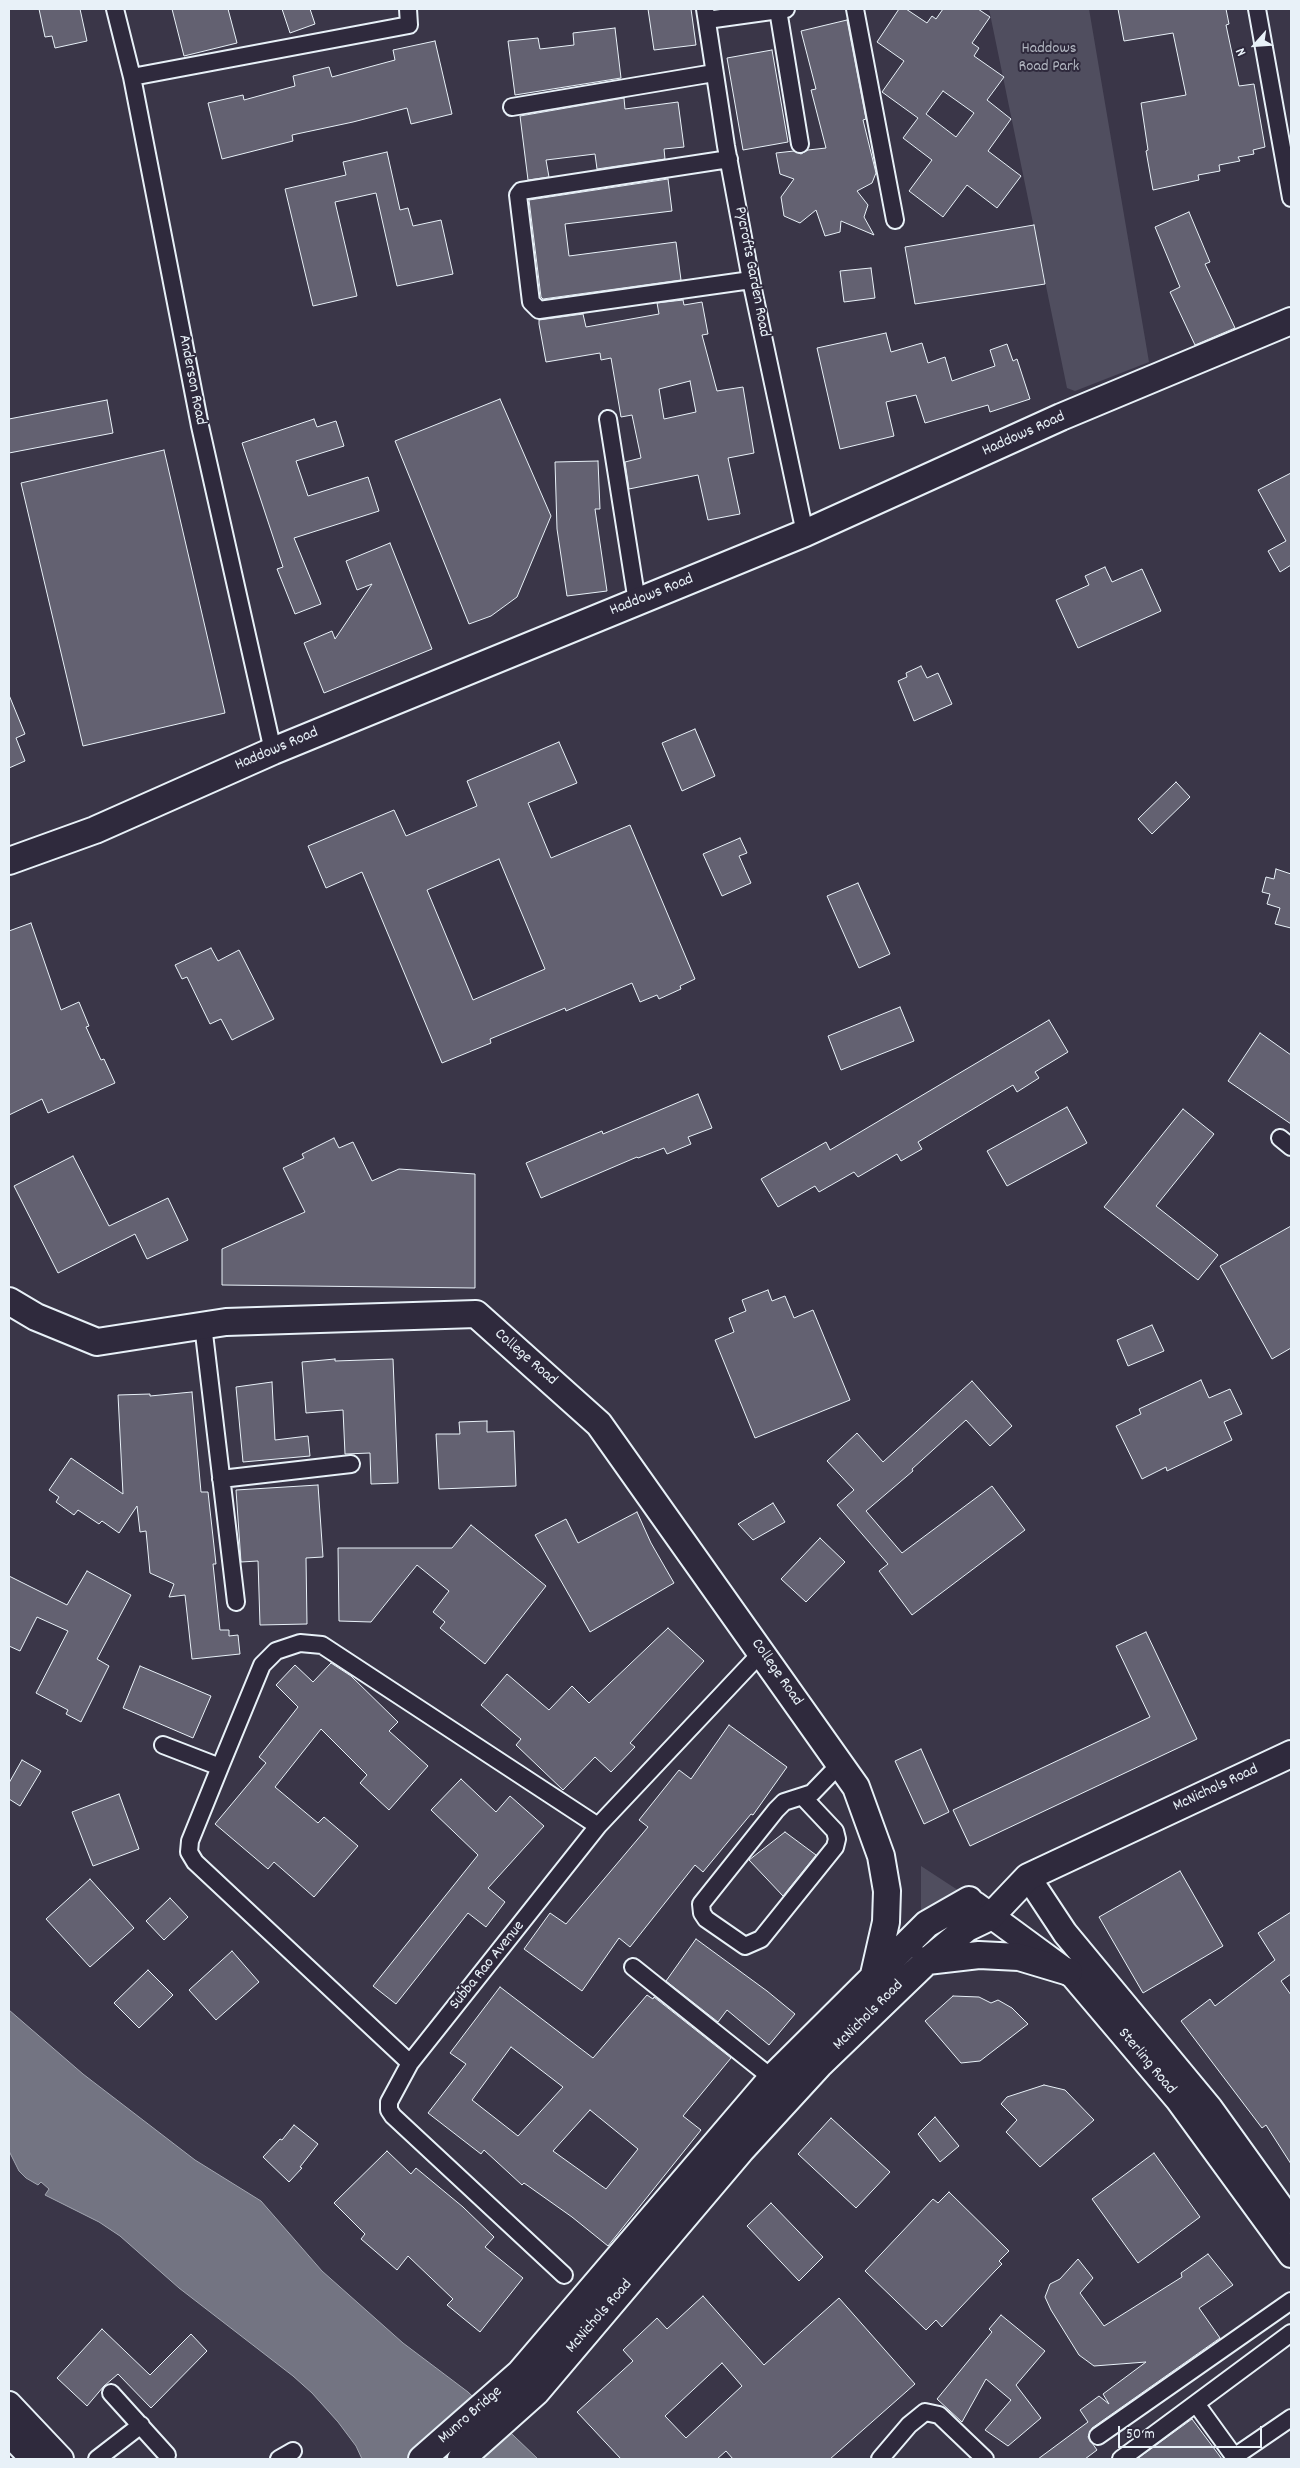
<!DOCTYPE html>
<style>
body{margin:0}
#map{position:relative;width:1300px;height:2468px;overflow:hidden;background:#3a3648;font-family:Dekko,sans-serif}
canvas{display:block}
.frame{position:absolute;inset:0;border:10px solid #e8f1f8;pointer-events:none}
.north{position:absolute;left:1230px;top:20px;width:50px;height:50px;-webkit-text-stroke:4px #2f2a3d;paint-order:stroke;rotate:244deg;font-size:14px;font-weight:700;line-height:20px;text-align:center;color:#e8f1f8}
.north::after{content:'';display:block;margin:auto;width:18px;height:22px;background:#e8f1f8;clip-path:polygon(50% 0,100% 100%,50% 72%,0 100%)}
.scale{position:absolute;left:1118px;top:2426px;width:144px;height:22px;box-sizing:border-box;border:2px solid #e8f1f8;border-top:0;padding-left:6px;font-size:15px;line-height:18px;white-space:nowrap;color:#e8f1f8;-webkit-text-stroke:4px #2f2a3d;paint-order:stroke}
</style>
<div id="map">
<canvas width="1300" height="2468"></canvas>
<div class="frame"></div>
<div class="north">N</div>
<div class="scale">50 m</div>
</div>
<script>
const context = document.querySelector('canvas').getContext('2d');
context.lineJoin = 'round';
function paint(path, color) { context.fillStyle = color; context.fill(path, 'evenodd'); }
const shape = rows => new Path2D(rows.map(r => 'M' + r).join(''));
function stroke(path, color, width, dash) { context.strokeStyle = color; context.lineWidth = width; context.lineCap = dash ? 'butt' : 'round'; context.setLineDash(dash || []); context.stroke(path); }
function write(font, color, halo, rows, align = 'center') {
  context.font = font + ' Dekko,sans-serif'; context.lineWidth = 4; context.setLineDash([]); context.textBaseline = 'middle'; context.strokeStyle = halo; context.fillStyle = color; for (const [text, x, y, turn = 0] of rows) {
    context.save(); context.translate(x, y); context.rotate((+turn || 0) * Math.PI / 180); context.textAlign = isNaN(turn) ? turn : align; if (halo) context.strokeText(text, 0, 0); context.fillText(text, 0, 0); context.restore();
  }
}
const green = shape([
 [989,9,1089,9,1149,362,1075,391,1067,388],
 [921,1866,973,1900,921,1919]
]);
const water = shape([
 [9,2010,83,2074,195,2160,261,2201,322,2271,403,2343,468,2392,538,2459,362,2459,356,2446,338,2422,312,2393,293,2376,179,2288,120,2236,99,2222,45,2195,49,2189,41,2182,38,2185,26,2178,19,2171,9,2151,9,2010]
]);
const building = shape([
 [39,9,80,9,87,41,55,48,52,36,45,37,39,9],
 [172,9,228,9,237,43,184,56,172,9],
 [282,9,310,9,315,24,290,33,282,9],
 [648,9,691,9,696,45,654,50,648,9],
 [899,9,906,9,927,23,932,16,936,19,943,9,978,9,990,17,972,43,979,48,974,56,1004,77,987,100,1011,119,988,151,1021,176,997,208,967,185,943,217,909,191,932,160,903,138,918,118,882,92,904,61,877,42,899,9],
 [943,91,974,113,956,137,926,114,943,91],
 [1118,9,1226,9,1229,24,1226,25,1239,86,1254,84,1265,147,1253,150,1254,154,1238,157,1240,161,1219,165,1220,171,1198,175,1199,180,1153,190,1146,151,1148,150,1141,103,1186,95,1173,33,1124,41,1118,9],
 [847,20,866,119,863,120,876,173,872,183,857,191,868,205,864,217,874,235,841,221,840,232,825,236,816,210,800,223,784,216,781,197,794,179,780,174,776,153,794,151,801,154,808,150,826,148,811,90,816,89,801,31,847,20],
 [615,28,621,78,515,95,508,41,538,38,540,49,574,45,573,33,615,28],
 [435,41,452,114,411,124,407,108,353,122,292,135,293,141,222,159,208,103,243,95,244,100,295,86,293,76,329,67,332,77,395,60,393,50,435,41],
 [772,50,788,142,743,150,727,58,772,50],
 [624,98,625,109,678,102,684,147,664,149,665,159,597,169,595,154,546,160,549,177,528,180,520,116,624,98],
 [387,152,400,210,408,208,413,226,441,220,453,274,397,286,376,193,335,202,357,296,313,306,285,189,346,175,343,162,387,152],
 [668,179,672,211,565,224,569,256,676,242,681,280,543,299,541,297,529,200,668,179],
 [1189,212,1210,262,1205,264,1235,328,1195,345,1170,292,1180,287,1155,227,1189,212],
 [1034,225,1045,284,915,304,905,247,1034,225],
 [871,268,875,298,844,302,840,271,871,268],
 [683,300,684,305,702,302,708,334,702,335,717,391,743,387,754,453,728,458,740,514,708,520,698,475,629,489,625,462,641,458,632,415,621,417,611,358,601,360,600,353,546,362,539,324,539,320,583,314,586,327,659,314,657,303,683,300],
 [690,381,696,412,664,419,659,389,690,381],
 [886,333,891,352,922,343,928,363,945,357,952,381,995,366,990,350,1007,344,1013,361,1017,359,1030,399,990,412,988,405,925,423,916,395,886,402,894,436,840,449,817,348,886,333],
 [500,399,551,516,517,597,491,616,469,624,395,441,500,399],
 [107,400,113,433,9,453,9,419,107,400],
 [314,419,317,427,336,421,344,446,296,461,308,496,368,477,379,511,294,538,321,604,295,614,277,569,283,567,242,443,314,419],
 [164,450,225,713,83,746,21,483,164,450],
 [598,461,600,509,595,509,607,591,567,596,557,529,555,462,598,461],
 [1291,473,1291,565,1280,572,1268,551,1286,541,1258,490,1291,473],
 [390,543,432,649,324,693,304,643,332,631,335,639,372,584,357,590,346,561,390,543],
 [1105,567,1112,582,1142,569,1161,611,1078,648,1056,600,1089,585,1085,576,1105,567],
 [921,666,927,678,938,673,952,704,914,721,898,681,907,677,906,673,921,666],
 [9,695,25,734,16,738,25,761,9,768,9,695],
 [695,729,715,776,682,791,662,743,695,729],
 [559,742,577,783,528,803,551,858,630,825,695,979,680,986,681,989,659,999,657,995,640,1002,632,983,566,1011,565,1008,490,1039,491,1043,442,1063,362,872,326,888,308,846,394,810,406,836,477,806,467,781,559,742],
 [499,859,545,969,473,1000,427,890,499,859],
 [1176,782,1190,797,1152,834,1138,819,1176,782],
 [740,838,747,853,739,856,751,883,722,896,703,854,740,838],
 [1276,869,1291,874,1291,928,1275,924,1280,908,1267,904,1270,894,1262,892,1266,877,1274,879,1276,869],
 [858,883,890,954,859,968,827,896,858,883],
 [31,923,61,1010,79,1002,89,1026,86,1027,101,1060,104,1059,115,1083,48,1113,42,1099,9,1115,9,931,31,923],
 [211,948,218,961,239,950,274,1019,232,1040,221,1019,210,1024,187,977,182,979,175,965,211,948],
 [900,1007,914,1041,841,1070,828,1036,900,1007],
 [1049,1020,1068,1052,1035,1072,1039,1078,1017,1092,1013,1085,918,1142,922,1149,901,1161,897,1154,858,1177,854,1172,819,1192,815,1186,778,1207,761,1179,826,1142,830,1150,1049,1020],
 [1260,1033,1291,1055,1291,1124,1228,1081,1260,1033],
 [698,1094,712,1128,688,1137,691,1144,667,1154,664,1148,638,1158,637,1157,541,1198,526,1163,602,1131,603,1134,698,1094],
 [1067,1107,1087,1143,1007,1186,987,1151,1067,1107],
 [1183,1109,1214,1134,1156,1206,1218,1255,1198,1280,1104,1207,1183,1109],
 [334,1138,339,1148,353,1142,372,1181,399,1169,475,1174,475,1288,222,1285,222,1249,305,1212,283,1168,304,1158,302,1154,334,1138],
 [73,1156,109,1226,168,1198,188,1240,147,1259,135,1234,58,1273,14,1186,73,1156],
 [1291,1226,1291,1348,1272,1359,1220,1266,1291,1226],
 [768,1290,772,1301,785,1296,794,1318,813,1310,850,1400,755,1438,715,1340,734,1332,729,1318,746,1311,742,1300,768,1290],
 [1152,1325,1164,1351,1128,1366,1117,1340,1152,1325],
 [335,1359,335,1361,393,1359,398,1483,371,1484,370,1453,345,1454,343,1410,306,1413,302,1362,335,1359],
 [1201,1380,1209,1398,1230,1389,1242,1414,1224,1422,1232,1440,1167,1471,1166,1467,1142,1479,1116,1426,1141,1414,1139,1409,1201,1380],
 [972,1381,1012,1426,990,1446,966,1420,912,1469,913,1471,866,1511,902,1553,992,1486,1025,1530,912,1615,879,1571,888,1564,837,1505,854,1490,827,1461,857,1433,883,1462,972,1381],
 [272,1382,275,1440,308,1436,310,1456,243,1462,236,1387,272,1382],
 [192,1392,201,1492,208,1492,216,1564,213,1564,220,1630,229,1630,229,1636,238,1635,240,1654,192,1659,185,1595,169,1597,174,1584,150,1573,146,1531,140,1532,137,1506,119,1533,102,1521,99,1524,78,1510,74,1515,56,1502,59,1497,49,1490,71,1458,123,1494,118,1395,150,1394,150,1396,192,1392],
 [487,1421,487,1432,514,1431,516,1486,439,1489,436,1434,460,1434,459,1422,487,1421],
 [318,1485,323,1557,306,1558,307,1624,260,1625,258,1561,241,1562,236,1490,318,1485],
 [773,1503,785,1522,753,1540,738,1524,773,1503],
 [637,1512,651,1543,674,1583,590,1632,535,1535,566,1519,578,1543,637,1512],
 [471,1525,546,1586,485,1664,440,1628,445,1622,433,1612,449,1591,417,1565,371,1622,339,1621,338,1548,452,1548,471,1525],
 [820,1538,845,1562,806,1602,781,1579,820,1538],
 [87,1571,131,1595,97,1659,109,1666,81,1722,66,1714,68,1710,36,1693,68,1631,37,1617,20,1651,9,1646,9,1576,67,1605,87,1571],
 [668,1628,704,1661,630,1743,635,1747,611,1772,595,1757,563,1790,516,1745,521,1739,481,1705,507,1674,549,1710,572,1686,589,1703,668,1628],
 [1146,1632,1197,1739,970,1846,953,1810,1150,1717,1116,1646,1146,1632],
 [331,1663,351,1676,398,1722,389,1731,428,1766,389,1810,360,1783,367,1775,321,1729,275,1787,318,1823,324,1817,358,1846,314,1897,274,1862,268,1869,215,1824,266,1763,259,1757,298,1707,276,1685,295,1665,313,1682,331,1663],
 [140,1666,211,1696,193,1738,123,1708,140,1666],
 [729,1725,787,1767,753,1815,751,1814,703,1872,695,1865,630,1947,619,1938,582,1991,524,1949,550,1913,566,1924,648,1827,639,1820,679,1770,691,1779,729,1725],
 [921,1749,949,1812,924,1824,895,1761,921,1749],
 [22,1760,41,1771,20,1806,9,1799,9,1783,22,1760],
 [461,1779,496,1812,510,1796,544,1826,488,1888,505,1902,486,1927,468,1913,396,2004,373,1986,478,1855,431,1810,461,1779],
 [119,1794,139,1849,93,1866,72,1812,119,1794],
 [785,1832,816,1855,783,1896,749,1860,785,1832],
 [1180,1871,1223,1946,1143,1993,1099,1917,1180,1871],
 [90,1879,134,1928,90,1967,46,1919,90,1879],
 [170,1898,188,1917,164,1940,146,1921,170,1898],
 [1291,1912,1291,1974,1281,1981,1291,1995,1291,2164,1266,2125,1262,2128,1181,2021,1210,1999,1215,2006,1275,1960,1258,1933,1291,1912],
 [696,1939,767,1991,795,2014,769,2045,727,2010,718,2022,666,1981,696,1939],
 [232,1951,259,1982,216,2020,189,1990,232,1951],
 [148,1970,173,1995,139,2028,114,2003,148,1970],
 [500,1987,593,2058,647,1995,653,1999,654,1997,731,2058,683,2116,701,2130,608,2246,572,2217,524,2183,522,2185,484,2150,481,2154,428,2113,466,2064,450,2053,500,1987],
 [511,2047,563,2087,518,2136,472,2100,511,2047],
 [590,2110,638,2149,606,2189,553,2151,590,2110],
 [953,1996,979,1997,991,2003,998,2000,1012,2008,1028,2024,980,2061,961,2063,925,2021,953,1996],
 [1044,2085,1065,2090,1094,2120,1040,2167,1006,2132,1017,2120,1001,2104,1007,2097,1044,2085],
 [935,2117,959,2146,940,2162,918,2134,935,2117],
 [831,2118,890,2172,856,2208,798,2154,831,2118],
 [294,2125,318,2144,300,2167,302,2168,289,2182,263,2157,280,2139,282,2140,294,2125],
 [387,2151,411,2174,416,2168,463,2207,494,2237,485,2247,523,2278,480,2332,447,2305,453,2299,408,2256,397,2270,361,2239,365,2234,334,2203,387,2151],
 [1154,2153,1200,2217,1138,2263,1092,2199,1154,2153],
 [949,2192,1009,2251,999,2261,1002,2264,995,2271,942,2327,936,2320,926,2330,865,2271,933,2199,938,2203,949,2192],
 [771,2203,823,2257,799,2281,747,2226,771,2203],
 [1208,2254,1233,2285,1199,2308,1220,2338,1092,2428,1088,2437,1097,2450,1085,2459,1038,2459,1088,2422,1080,2410,1099,2396,1109,2404,1103,2394,1146,2362,1094,2366,1079,2355,1051,2310,1045,2297,1050,2284,1060,2279,1078,2259,1093,2278,1080,2293,1104,2326,1182,2277,1181,2273,1208,2254],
 [703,2296,764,2365,839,2298,915,2384,830,2459,733,2459,726,2451,717,2459,621,2459,577,2412,633,2361,623,2350,657,2318,667,2329,703,2296],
 [722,2363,742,2386,686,2438,665,2416,722,2363],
 [1001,2315,1045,2351,1016,2385,1041,2418,1008,2446,985,2430,1011,2400,986,2379,962,2422,937,2399,992,2332,989,2329,1001,2315],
 [102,2329,150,2375,191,2334,207,2351,151,2408,118,2374,104,2386,87,2406,57,2378,102,2329],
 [1192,2419,1222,2459,1137,2459,1192,2419]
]);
const street = shape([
 [115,9,132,77,200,426,273,751],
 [705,9,726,146,751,280,805,533],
 [855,9,895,220],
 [1257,9,1291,198],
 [778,10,800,144],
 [707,20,786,9],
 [132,77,409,25,408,9],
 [512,107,714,73],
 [729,159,521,191,518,195,531,302,539,310,751,280],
 [608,419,637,602],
 [1280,1138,1291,1147],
 [203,1325,236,1602],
 [221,1479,351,1464],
 [163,1745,220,1767,262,1665,276,1651,300,1643,322,1645,598,1826],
 [220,1767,190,1841,189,1852,195,1862,410,2063],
 [803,1797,835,1831,837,1839,835,1847,761,1939,745,1946,706,1919,702,1913,701,1904,776,1810,784,1802,812,1793,840,1764],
 [633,1967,772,2078],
 [564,2275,393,2116,389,2110,389,2102,410,2063,598,1826,762,1652],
 [111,2393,167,2455],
 [1197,2405,1236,2459],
 [1098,2436,1291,2301],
 [1234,2457,1291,2418],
 [97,2459,141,2425],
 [279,2459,293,2451],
 [880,2459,909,2425,925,2412,939,2415,985,2459],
 [1121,2459,1291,2333]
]);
const secondary = shape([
 [1028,1877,1065,1933,1210,2108,1291,2221],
 [975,1904,1073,1976,1178,2100,1291,2255],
 [9,2404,61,2459],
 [9,2434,33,2459]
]);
const primary = shape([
 [9,861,95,830,273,751,805,533,1061,417,1291,321],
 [9,1301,36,1317,97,1342,226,1322,476,1314,599,1424,856,1787,881,1856,887,1891,886,1922,873,1979],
 [925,1960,927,1961,979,1955,1019,1957,1069,1972],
 [422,2459,520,2373,772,2078,927,1924,969,1900],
 [461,2459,536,2392,741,2150,819,2065,927,1961,967,1928,990,1917,1028,1877,1291,1754]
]);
const parkNames = [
 ["Haddows",1049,50],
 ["Road Park",1049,68]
];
const streetNames = [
 ["Pycrofts Garden Road",751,272,79],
 ["Anderson Road",191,380,79],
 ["Haddows Road",1024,435,-24],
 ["Haddows Road",652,596,-22],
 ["Haddows Road",277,750,-23],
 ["College Road",525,1358,41],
 ["College Road",776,1673,55],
 ["McNichols Road",1216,1789,-25],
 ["Subba Rao Avenue",488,1966,-51],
 ["McNichols Road",869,2016,-45],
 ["Sterling Road",1146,2062,50],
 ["McNichols Road",600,2317,-49],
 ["Munro Bridge",471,2416,-41]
];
paint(green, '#504e5f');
paint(water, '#737482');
stroke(water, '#a2a6b1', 1);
paint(building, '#636171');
stroke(building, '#e8f1f8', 1);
stroke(street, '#e8f1f8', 20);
stroke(secondary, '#e8f1f8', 28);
stroke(primary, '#e8f1f8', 30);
stroke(street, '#2f2a3d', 16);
stroke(secondary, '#2f2a3d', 24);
stroke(primary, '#2f2a3d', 26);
write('16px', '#b3b8c2', '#2f2a3d', parkNames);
write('16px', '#e8f1f8', '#2f2a3d', streetNames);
</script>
